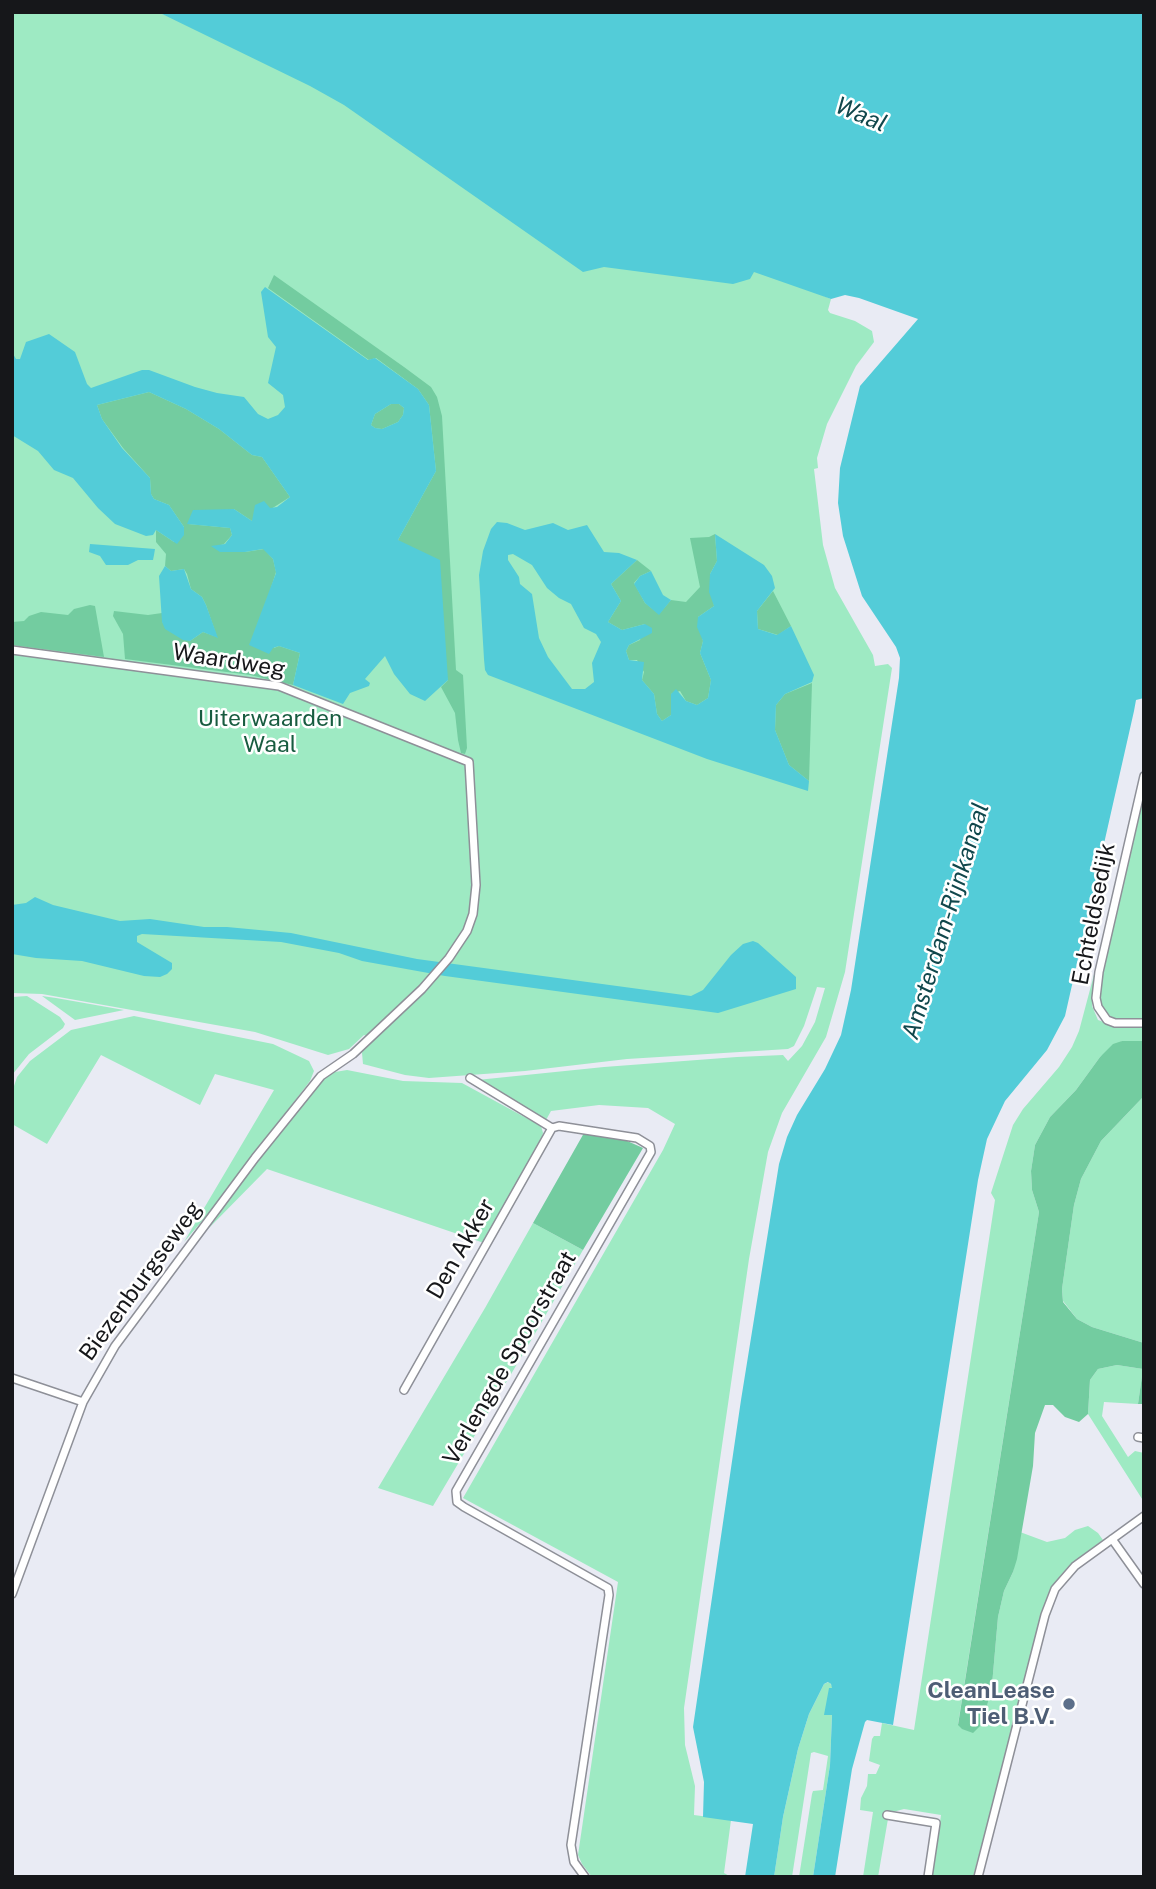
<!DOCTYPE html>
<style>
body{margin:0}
#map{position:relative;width:1156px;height:1889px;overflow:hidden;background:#e9ebf4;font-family:"Public Sans",sans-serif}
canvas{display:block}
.frame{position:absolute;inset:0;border:14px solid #16171a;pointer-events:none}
</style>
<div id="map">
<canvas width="1156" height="1889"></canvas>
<div class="frame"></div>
</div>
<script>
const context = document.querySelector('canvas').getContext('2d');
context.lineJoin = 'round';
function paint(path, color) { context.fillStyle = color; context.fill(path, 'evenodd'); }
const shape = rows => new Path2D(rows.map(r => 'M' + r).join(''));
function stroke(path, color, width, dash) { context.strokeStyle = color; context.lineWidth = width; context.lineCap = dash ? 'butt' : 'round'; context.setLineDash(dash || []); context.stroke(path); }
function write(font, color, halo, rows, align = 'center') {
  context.font = font + ' "Public Sans",sans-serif'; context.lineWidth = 5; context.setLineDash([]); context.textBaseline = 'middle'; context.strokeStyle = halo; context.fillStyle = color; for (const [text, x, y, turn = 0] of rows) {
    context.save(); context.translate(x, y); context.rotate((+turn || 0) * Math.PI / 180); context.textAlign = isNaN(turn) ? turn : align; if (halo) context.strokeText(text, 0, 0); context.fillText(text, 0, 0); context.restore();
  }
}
const green = shape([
 [12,12,158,12,831,299,828,310,830,313,855,321,872,331,874,342,856,366,827,424,817,458,818,468,814,469,823,545,835,588,873,655,875,666,888,664,892,668,845,972,826,1037,782,1113,768,1152,749,1259,684,1708,685,1745,695,1786,694,1815,731,1820,724,1873,731,1877,592,1877,582,1864,578,1855,618,1582,463,1498,663,1150,675,1124,648,1108,599,1105,551,1111,546,1120,477,1080,604,1067,737,1057,783,1055,788,1061,802,1046,815,1022,825,988,817,987,804,1026,794,1046,788,1049,627,1059,525,1071,429,1078,405,1075,363,1064,362,1053,364,1045,371,1038,364,1035,349,1049,328,1055,255,1032,42,994,12,993],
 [1144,787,1144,1019,1115,1020,1103,1010,1099,999,1099,993],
 [1096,967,1092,1006,1098,1020,1115,1026,1144,1027,1144,1041,1122,1041,1100,1057,1076,1090,1050,1117,1035,1145,1031,1171,1032,1190,1039,1212,958,1724,983,1722,992,1685,998,1617,1004,1591,1013,1572,1020,1532,1047,1542,1065,1538,1075,1530,1088,1526,1098,1533,1103,1540,1072,1563,1060,1576,1049,1593,973,1877,932,1877,941,1815,904,1809,889,1813,878,1877,863,1877,873,1812,860,1810,861,1798,867,1786,868,1774,876,1774,880,1765,869,1761,872,1739,874,1736,880,1736,882,1723,914,1730,995,1200,991,1193,1013,1125,1023,1109,1059,1067,1072,1047,1079,1031],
 [27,996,60,1017,65,1024,63,1028,29,1054,12,1075,12,997],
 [42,996,56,998,124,1010,75,1020],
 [134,1016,273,1044,309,1061,314,1071,310,1081,215,1206,184,1242,274,1090,215,1074,200,1105,101,1055,47,1144,12,1124,13,1089,17,1077,30,1061,71,1030],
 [347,1070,403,1081,462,1083,541,1126,543,1133,541,1141,484,1243,267,1169,208,1229,271,1141,316,1085,329,1073],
 [1144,1096,1144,1343,1092,1327,1077,1319,1063,1301,1062,1289,1074,1205,1081,1179,1101,1141],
 [533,1223,583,1250,533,1337,433,1506,378,1488,485,1308],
 [1117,1365,1143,1369,1138,1404,1104,1402,1102,1416,1128,1457,1135,1451,1144,1453,1144,1502,1088,1414,1090,1380,1098,1369],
 [829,1682,832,1686,832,1688,829,1688,829,1714,832,1714,830,1765,813,1877,799,1877,812,1794,813,1791,823,1790,828,1756,814,1752,811,1753,792,1877,774,1877,783,1817,798,1749,809,1714,824,1684]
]);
const forest = shape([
 [274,275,404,367,431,387,437,397,442,416,456,670,463,675,467,748,465,754,461,753,458,740,455,713,441,687,448,680,398,540,436,471,429,405,418,389,376,358,369,360,268,288],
 [149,392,186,409,219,429,252,455,262,457,290,497,252,521,234,509,188,524,230,528,232,535,224,544,218,546,245,552,264,549,273,559,276,572,266,604,274,648,279,646,300,653,293,685,250,675,125,659,123,634,113,616,114,611,148,615,162,613,162,622,190,641,203,632,217,637,206,605,202,597,191,589,187,574,184,569,171,571,165,566,166,554,156,542,156,530,174,542,184,527,169,505,154,499,151,494,150,478,123,448,102,419,97,405],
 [391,404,399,404,404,408,403,415,398,422,382,429,375,428,371,425,375,414],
 [715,534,717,561,710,574,714,606,698,617,703,641,700,653,711,680,708,698,697,705,686,701,680,691,671,694,671,715,662,721,657,714,654,694,642,680,644,672,637,660,629,660,626,651,629,645,640,640,645,624,622,630,608,622,621,601,611,584,637,560,651,571,640,576,634,583,645,603,659,614,671,600,686,602,700,587,690,538,709,537],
 [773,591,791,626,778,635,758,629,757,611],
 [90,605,95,606,104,657,12,645,12,622,24,621,29,616,41,612,68,615,74,609],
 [812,683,809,781,789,765,775,730,776,705,785,694],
 [1122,1041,1144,1041,1144,1096,1101,1141,1081,1179,1074,1205,1062,1289,1063,1302,1077,1319,1092,1327,1144,1343,1144,1404,1138,1404,1143,1369,1117,1365,1098,1369,1090,1380,1088,1414,1079,1422,1065,1417,1053,1405,1045,1405,1035,1433,1033,1466,1017,1559,1013,1572,1004,1591,998,1617,992,1685,983,1723,973,1733,962,1729,958,1725,1039,1212,1032,1190,1031,1171,1035,1145,1050,1117,1076,1090,1100,1057,1113,1044],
 [584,1133,625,1140,643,1148,583,1250,533,1223]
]);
const water = shape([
 [158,12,1144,12,1144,698,1136,700,1134,711,1065,1016,1047,1050,1005,1101,987,1139,978,1180,893,1725,867,1720,865,1722,852,1769,835,1877,813,1877,830,1765,832,1715,824,1715,829,1688,832,1688,831,1684,828,1682,824,1684,809,1714,798,1749,783,1817,774,1877,745,1877,753,1824,703,1817,704,1782,693,1727,741,1400,779,1164,787,1137,797,1115,825,1069,841,1035,851,990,899,678,900,658,896,647,862,596,843,536,838,503,840,468,860,386,918,319,859,298,845,295,831,299,754,272,750,279,733,284,604,267,583,272,344,105,310,86],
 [265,287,368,360,375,358,418,389,429,405,436,471,398,540,440,560,448,680,425,701,410,694,394,674,385,656,365,679,370,683,369,686,350,693,343,704,293,685,300,653,279,646,273,648,269,654,249,645,276,573,273,559,263,549,245,552,220,552,211,546,225,544,232,535,230,528,187,524,193,510,234,509,252,521,255,505,264,501,270,508,277,507,290,497,262,457,252,455,219,429,186,409,149,392,97,405,102,419,122,448,150,478,151,494,154,499,169,505,184,527,184,535,177,544,156,530,153,535,146,536,115,524,98,508,73,478,54,470,38,451,12,435,12,352,16,359,20,359,26,342,49,334,75,352,87,384,91,388,142,370,149,370,195,387,217,393,244,397,258,414,268,419,278,415,285,407,283,395,268,383,276,347,268,337,261,292],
 [391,404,399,404,404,408,403,415,398,422,382,429,375,428,371,425,375,414],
 [497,522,507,523,525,530,553,523,568,530,587,525,604,552,619,553,637,560,611,584,621,601,608,622,622,630,645,624,652,628,652,633,629,645,626,651,629,660,644,662,642,680,654,694,657,714,662,721,671,715,671,694,676,689,686,701,697,705,708,698,711,680,700,653,703,641,697,627,698,617,714,606,709,592,710,574,717,561,715,534,764,565,772,576,775,588,757,611,758,629,777,635,791,626,814,675,812,682,785,694,776,705,775,730,789,765,809,781,808,791,707,759,488,675,485,670,484,659,479,575,483,551,491,529],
 [513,554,532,565,547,588,559,598,571,604,584,628,596,634,601,642,592,663,594,682,585,689,572,689,548,657,539,638,532,594,520,584,519,577,508,560,508,555],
 [90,544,155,549,154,555,153,560,138,560,128,565,106,565,100,556,89,552],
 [165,566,171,571,184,569,191,589,202,597,206,605,218,638,203,632,190,641,183,640,165,629,162,622,159,576],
 [651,571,663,595,671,600,659,615,645,603,634,584,640,576],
 [35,897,53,905,120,921,150,919,204,927,227,927,291,933,417,959,691,996,703,990,731,955,743,944,753,941,758,943,796,977,796,989,718,1013,445,976,362,961,339,953,281,942,142,934,137,936,137,942,172,963,172,969,167,974,160,977,144,976,82,961,36,958,12,954,12,905,26,903]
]);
const street = shape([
 [12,650,279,686,469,762,476,885,473,914,467,931,449,958,422,989,353,1054,321,1076,255,1158,115,1346,83,1402,12,1594],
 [1144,776,1099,972,1096,998,1098,1007,1107,1020,1115,1023,1144,1023],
 [470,1078,552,1128,559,1126,637,1138,650,1146,651,1152,456,1491,457,1502,464,1507,608,1588,609,1595,571,1845,574,1862,585,1877],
 [12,1378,83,1402],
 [404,1390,552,1128],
 [1138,1437,1144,1438],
 [1112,1539,1144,1584],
 [887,1815,936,1823,928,1877],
 [978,1877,1045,1615,1055,1589,1075,1566,1144,1516]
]);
const markers = [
 [1069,1704,7,"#5c6f8a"]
];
const streetNames = [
 ["Waardweg",229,661,9],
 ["Echteldsedijk",1094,914,-79],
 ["Den Akker",461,1249,-60],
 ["Biezenburgseweg",141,1281,-54],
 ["Verlengde Spoorstraat",510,1358,-60]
];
const parkNames = [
 ["Uiterwaarden",270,719],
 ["Waal",270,745]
];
const serviceNames = [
 ["CleanLease",1055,1691],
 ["Tiel B.V.",1055,1717]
];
const waterNames = [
 ["Waal",861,115,23],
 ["Amsterdam-Rijnkanaal",946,921,-73]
];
paint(green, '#9eeac3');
paint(forest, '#73cca0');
paint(water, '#53ccd8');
stroke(street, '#8e9098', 10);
stroke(street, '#fff', 7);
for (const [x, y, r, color] of markers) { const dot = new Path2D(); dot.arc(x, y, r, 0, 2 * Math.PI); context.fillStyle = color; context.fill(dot); stroke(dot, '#fff', 2.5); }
write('23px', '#16171a', '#fff', streetNames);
write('23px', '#185c40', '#fff', parkNames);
write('bold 23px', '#4e5e75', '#fff', serviceNames, 'right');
write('italic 24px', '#10474c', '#fff', waterNames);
</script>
